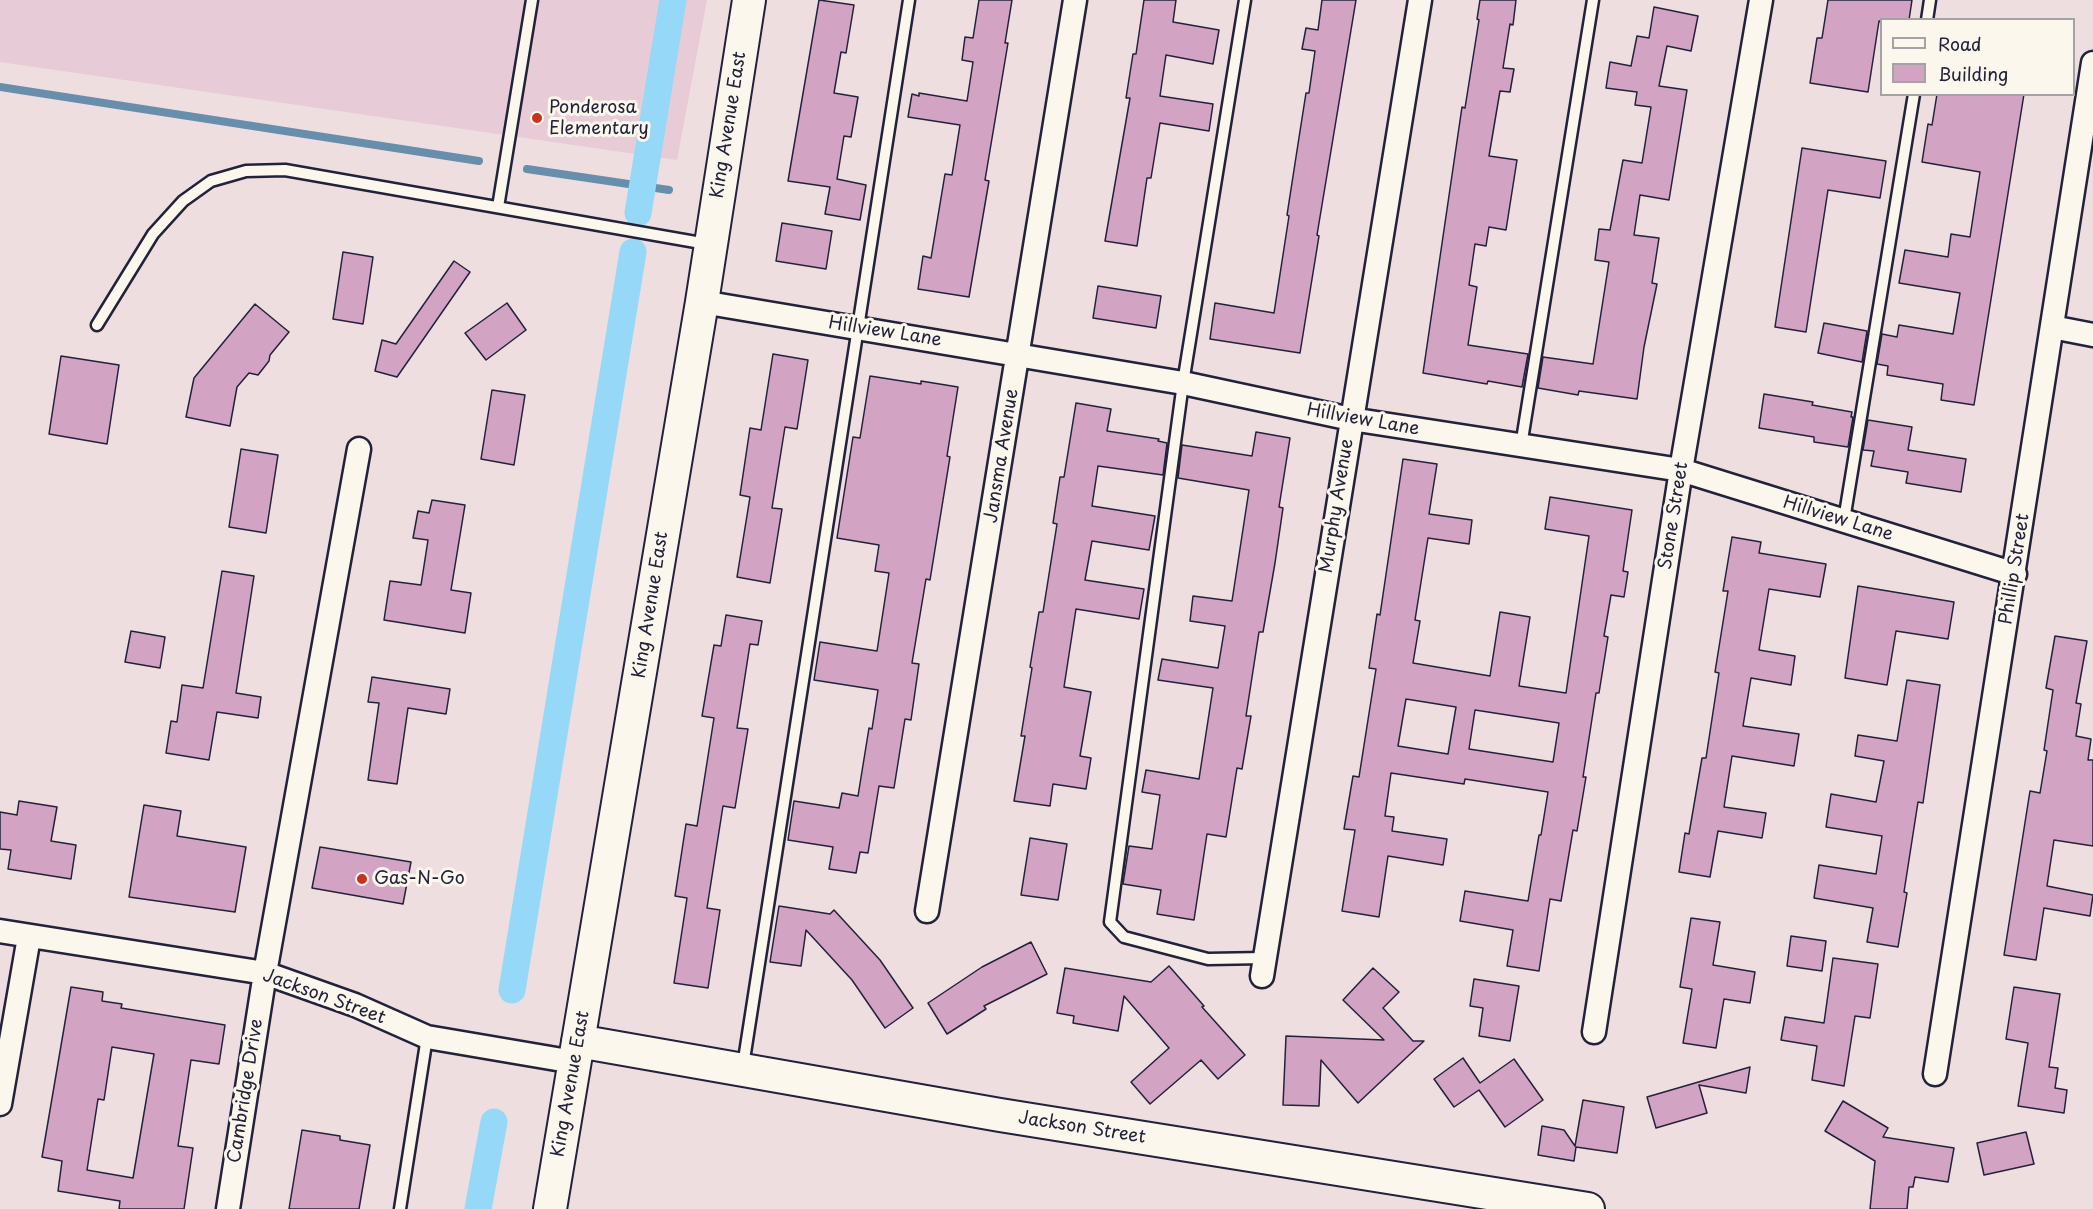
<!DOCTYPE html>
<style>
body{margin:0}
#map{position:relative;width:2093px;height:1209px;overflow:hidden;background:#efdee0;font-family:"Playpen Sans",sans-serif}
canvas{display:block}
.legend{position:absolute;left:1880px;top:18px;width:195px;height:78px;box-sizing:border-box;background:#fbf7ec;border:2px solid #a4a2a5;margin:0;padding:8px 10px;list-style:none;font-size:18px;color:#22223b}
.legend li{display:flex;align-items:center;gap:12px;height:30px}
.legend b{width:30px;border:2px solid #a4a2a5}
</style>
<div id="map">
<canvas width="2093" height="1209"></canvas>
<ul class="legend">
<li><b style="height:8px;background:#fbf7ec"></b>Road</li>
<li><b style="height:16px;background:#d3a3c4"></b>Building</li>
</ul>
</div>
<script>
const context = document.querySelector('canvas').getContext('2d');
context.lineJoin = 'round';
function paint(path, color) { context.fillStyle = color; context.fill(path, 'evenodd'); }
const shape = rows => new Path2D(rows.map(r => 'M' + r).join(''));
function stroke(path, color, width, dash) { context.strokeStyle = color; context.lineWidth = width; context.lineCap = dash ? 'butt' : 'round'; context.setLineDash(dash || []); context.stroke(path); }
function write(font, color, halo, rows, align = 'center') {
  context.font = font + ' "Playpen Sans",sans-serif'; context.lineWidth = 6; context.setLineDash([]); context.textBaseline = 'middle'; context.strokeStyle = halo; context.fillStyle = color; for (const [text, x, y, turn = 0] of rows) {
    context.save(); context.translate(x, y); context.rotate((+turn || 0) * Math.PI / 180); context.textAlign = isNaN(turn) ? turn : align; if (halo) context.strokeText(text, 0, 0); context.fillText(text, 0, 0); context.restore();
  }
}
const built = shape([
 [0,0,707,0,677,160,0,62]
]);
const stream = shape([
 [0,87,479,161],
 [527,169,669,190]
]);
const canal = shape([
 [638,213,673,0],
 [512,990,633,252],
 [478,1209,494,1122]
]);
const building = shape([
 [819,0,854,5,846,53,841,52,834,93,858,97,851,137,844,136,837,179,866,185,860,220,825,214,830,187,788,181,819,0],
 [979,0,1012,0,1005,43,1008,43,985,180,989,181,969,297,918,289,923,256,931,258,945,174,952,175,960,125,908,117,912,94,919,96,919,93,967,101,973,62,962,60,965,37,973,38,979,0],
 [1144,0,1176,0,1173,22,1219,30,1213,64,1166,55,1160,96,1213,104,1209,131,1160,123,1151,178,1147,178,1137,246,1105,241,1130,98,1126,98,1133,54,1136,54,1144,0],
 [1322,0,1356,0,1317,235,1319,236,1300,353,1210,339,1215,303,1274,313,1289,216,1287,215,1298,144,1306,93,1309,93,1315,51,1302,49,1306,28,1318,30,1322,0],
 [1480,0,1516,0,1513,25,1510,24,1503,68,1514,69,1510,92,1500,91,1489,156,1517,160,1506,230,1489,227,1486,246,1475,244,1469,285,1477,287,1468,345,1528,354,1522,387,1488,381,1487,384,1423,373,1462,107,1465,108,1479,20,1477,19,1480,0],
 [1828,0,1912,0,1909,20,1881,20,1881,22,1879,21,1868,92,1810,83,1817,38,1822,38,1828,0],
 [1654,7,1698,16,1691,51,1667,46,1659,86,1687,90,1669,200,1640,195,1634,235,1659,238,1652,283,1657,284,1644,347,1637,399,1579,391,1578,395,1538,388,1543,357,1593,364,1609,262,1595,260,1599,229,1610,230,1623,160,1642,163,1651,107,1635,105,1637,92,1606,88,1610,62,1631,66,1637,36,1649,38,1654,7],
 [1937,94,2024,94,1974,405,1941,400,1943,384,1887,375,1888,366,1877,364,1882,334,1897,337,1899,325,1953,334,1960,293,1899,283,1905,250,1948,257,1951,234,1970,237,1980,172,1922,162,1928,124,1932,125,1937,94],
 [1802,148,1886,161,1880,198,1828,190,1806,332,1775,327,1802,148],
 [782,223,832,231,826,269,776,261,782,223],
 [343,252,373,257,363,324,333,319,343,252],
 [454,261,470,272,397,377,375,371,382,340,396,344,454,261],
 [1098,286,1161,296,1156,328,1093,318,1098,286],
 [507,303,526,330,486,360,465,333,507,303],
 [255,304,289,332,270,355,269,361,258,375,249,373,237,387,230,426,186,417,194,378,255,304],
 [1824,323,1867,331,1862,362,1818,353,1824,323],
 [773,354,808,360,797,429,785,427,772,508,782,509,770,583,737,577,750,497,740,495,750,428,761,430,773,354],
 [61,356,119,365,107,444,49,434,61,356],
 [870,376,921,384,921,381,958,387,947,456,950,457,930,580,926,579,912,663,919,664,911,720,905,719,894,788,879,786,868,853,860,852,856,873,829,869,833,847,788,840,794,801,839,808,842,793,858,796,869,728,872,729,878,690,814,680,820,642,877,651,889,573,875,571,879,545,837,538,853,437,860,438,870,376],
 [492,390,525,395,514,465,481,459,492,390],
 [1764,394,1813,402,1812,405,1852,412,1851,417,1853,417,1848,447,1814,442,1814,437,1759,428,1764,394],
 [1076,403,1111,409,1107,431,1159,439,1158,441,1167,443,1163,475,1098,466,1092,506,1155,516,1149,550,1092,541,1085,580,1144,589,1139,619,1076,609,1064,687,1091,692,1080,756,1091,758,1086,789,1053,784,1050,806,1014,801,1025,736,1021,736,1032,668,1030,667,1039,612,1043,612,1057,524,1053,523,1060,477,1064,477,1076,403],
 [1868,420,1912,427,1908,450,1966,459,1961,492,1906,483,1908,472,1871,466,1874,451,1863,450,1868,420],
 [1256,432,1290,438,1279,507,1283,508,1275,563,1263,632,1259,632,1246,716,1251,716,1242,769,1237,768,1226,837,1207,834,1194,920,1157,914,1161,890,1123,884,1129,846,1152,849,1160,795,1142,792,1146,770,1199,779,1213,688,1158,680,1162,659,1218,668,1225,626,1190,621,1193,596,1232,601,1249,490,1178,478,1182,445,1252,456,1256,432],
 [241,449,278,455,266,533,229,527,241,449],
 [1403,459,1437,464,1429,514,1472,520,1469,544,1428,538,1415,620,1420,621,1413,663,1490,676,1500,612,1530,617,1519,686,1566,693,1589,536,1545,529,1550,497,1632,510,1623,571,1628,572,1624,597,1611,595,1604,636,1608,637,1599,693,1596,693,1583,777,1586,777,1577,831,1573,830,1561,901,1550,899,1539,971,1507,966,1513,930,1460,921,1465,891,1528,901,1539,835,1541,835,1548,792,1465,779,1464,784,1391,773,1385,816,1394,817,1392,831,1447,839,1443,865,1388,856,1379,917,1342,911,1355,830,1344,829,1353,776,1359,777,1376,669,1369,668,1377,614,1380,615,1403,459],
 [1406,699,1456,707,1448,754,1398,746,1406,699],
 [1475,710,1559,723,1553,762,1469,749,1475,710],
 [432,500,465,505,451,590,471,593,465,633,384,620,390,581,421,585,428,540,413,538,418,511,429,513,432,500],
 [1732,537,1761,542,1759,553,1826,564,1820,597,1769,589,1759,650,1795,656,1791,685,1751,678,1743,726,1799,734,1794,766,1732,756,1724,807,1766,813,1762,838,1718,831,1710,877,1679,872,1685,833,1689,834,1702,758,1706,758,1719,673,1715,672,1728,591,1723,591,1732,537],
 [222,571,254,576,236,693,261,697,258,718,217,712,209,760,166,753,171,721,177,722,182,685,203,688,222,571],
 [1858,586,1954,602,1948,639,1896,631,1887,685,1845,678,1858,586],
 [726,615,762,621,758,645,750,644,737,728,748,729,735,808,723,806,707,908,720,910,708,988,674,983,687,898,675,896,686,824,697,826,714,718,702,716,714,645,721,646,726,615],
 [131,631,165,637,160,668,125,662,131,631],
 [2055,636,2087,641,2076,703,2081,704,2076,736,2091,739,2088,760,2093,760,2093,846,2054,840,2047,886,2093,895,2090,916,2044,908,2036,960,2004,955,2030,791,2040,793,2047,751,2044,750,2053,690,2046,688,2055,636],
 [372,677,450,689,446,714,408,708,397,784,368,780,379,703,368,702,372,677],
 [1907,680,1940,685,1923,803,1918,802,1904,892,1907,893,1898,947,1867,942,1873,908,1814,898,1819,865,1876,874,1882,836,1826,827,1831,794,1876,802,1884,761,1855,756,1858,735,1897,741,1907,680],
 [19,801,57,807,51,841,76,845,71,879,8,869,11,850,0,849,0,812,17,815,19,801],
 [144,805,181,811,177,836,246,847,235,912,129,897,144,805],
 [1030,838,1067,844,1058,900,1021,895,1030,838],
 [320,847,411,862,403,904,312,888,320,847],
 [779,906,830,914,834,910,880,960,913,1008,885,1028,852,980,806,930,801,966,770,962,779,906],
 [1691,918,1720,922,1713,965,1755,972,1750,1003,1724,999,1716,1048,1683,1043,1692,989,1680,987,1691,918],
 [1791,936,1826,941,1822,971,1787,966,1791,936],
 [1031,942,1047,974,984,1006,986,1009,947,1034,928,1003,982,967,1031,942],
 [1833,958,1878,964,1870,1018,1855,1016,1844,1086,1812,1080,1817,1046,1781,1040,1785,1017,1824,1023,1833,958],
 [1169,966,1204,1006,1202,1007,1245,1055,1218,1079,1201,1060,1150,1104,1131,1082,1169,1048,1124,996,1118,1031,1073,1023,1074,1016,1057,1013,1065,968,1151,982,1169,966],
 [1373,968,1399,992,1383,1008,1413,1041,1424,1041,1358,1103,1321,1060,1319,1106,1283,1105,1286,1036,1384,1040,1343,1000,1373,968],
 [1474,979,1519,986,1510,1041,1479,1036,1483,1008,1470,1006,1474,979],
 [71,987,103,992,102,1001,122,1004,121,1008,225,1025,219,1064,191,1060,178,1146,193,1148,184,1209,119,1209,120,1201,58,1191,62,1161,42,1157,71,987],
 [112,1047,154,1054,133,1178,87,1170,98,1099,104,1100,112,1047],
 [2014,987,2060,994,2049,1067,2058,1068,2055,1088,2067,1090,2064,1113,2018,1106,2028,1043,2006,1039,2014,987],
 [1463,1058,1480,1083,1514,1059,1543,1100,1505,1127,1479,1090,1454,1107,1434,1079,1463,1058],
 [1750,1067,1746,1093,1699,1085,1707,1113,1656,1128,1647,1097,1750,1067],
 [1583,1100,1624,1107,1617,1153,1576,1147,1574,1161,1538,1155,1542,1126,1564,1130,1575,1146,1583,1100],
 [1843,1101,1888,1128,1883,1137,1954,1148,1948,1182,1915,1177,1913,1187,1909,1187,1907,1209,1870,1209,1875,1161,1825,1131,1843,1101],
 [302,1130,340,1136,340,1140,370,1145,359,1209,289,1209,302,1130],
 [2026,1132,2034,1164,1984,1175,1977,1143,2026,1132]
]);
const lane = shape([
 [1245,0,1183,383,1110,922,1124,937,1208,959,1264,958],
 [1927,20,1930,0],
 [498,207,532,0],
 [97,325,153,234,183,201,211,181,246,171,285,170,707,244],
 [1521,446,1593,0],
 [1844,520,1914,94],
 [743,1066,909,0],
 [400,1209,427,1037]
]);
const street = shape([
 [702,302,1183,383,1351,419,1681,470,2015,574],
 [2052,327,2093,335],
 [927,911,1075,0],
 [0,931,265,973,355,1005,427,1037,574,1062],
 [1262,976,1420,0],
 [1594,1032,1681,470,1761,0],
 [1935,1074,2093,63],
 [0,1104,29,937],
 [228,1209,265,973,359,449]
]);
const secondary = shape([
 [578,1041,1000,1115,1588,1209],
 [550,1209,702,302,749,0]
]);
const markers = [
 [537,118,6,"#c8321e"],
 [362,879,6,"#c8321e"]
];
const poiNames = [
 ["Ponderosa",549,108],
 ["Elementary",549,129],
 ["Gas-N-Go",374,879]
];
const streetNames = [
 ["King Avenue East",729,125,-81],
 ["Hillview Lane",885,332,9],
 ["Hillview Lane",1363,420,10],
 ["Jansma Avenue",1002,456,-81],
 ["Murphy Avenue",1337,506,-81],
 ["Stone Street",1674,516,-81],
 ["Hillview Lane",1838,519,17],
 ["Phillip Street",2015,569,-81],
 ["King Avenue East",651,605,-81],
 ["Jackson Street",324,997,20],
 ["King Avenue East",571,1084,-80],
 ["Cambridge Drive",246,1091,-81],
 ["Jackson Street",1082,1128,9]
];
paint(built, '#e7ccd8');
stroke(stream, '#678fac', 8);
stroke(canal, '#95d8f7', 27);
paint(building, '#d3a3c4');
stroke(building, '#22223b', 1.5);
stroke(lane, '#22223b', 15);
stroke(street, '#22223b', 27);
stroke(secondary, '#22223b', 36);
stroke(lane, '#fbf7ec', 10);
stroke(street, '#fbf7ec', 22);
stroke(secondary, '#fbf7ec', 32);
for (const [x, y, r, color] of markers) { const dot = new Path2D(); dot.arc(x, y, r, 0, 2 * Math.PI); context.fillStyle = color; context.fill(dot); stroke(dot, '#fbf7ec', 2); }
write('18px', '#22223b', '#fbf7ec', poiNames, 'left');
write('18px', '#22223b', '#fbf7ec', streetNames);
</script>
